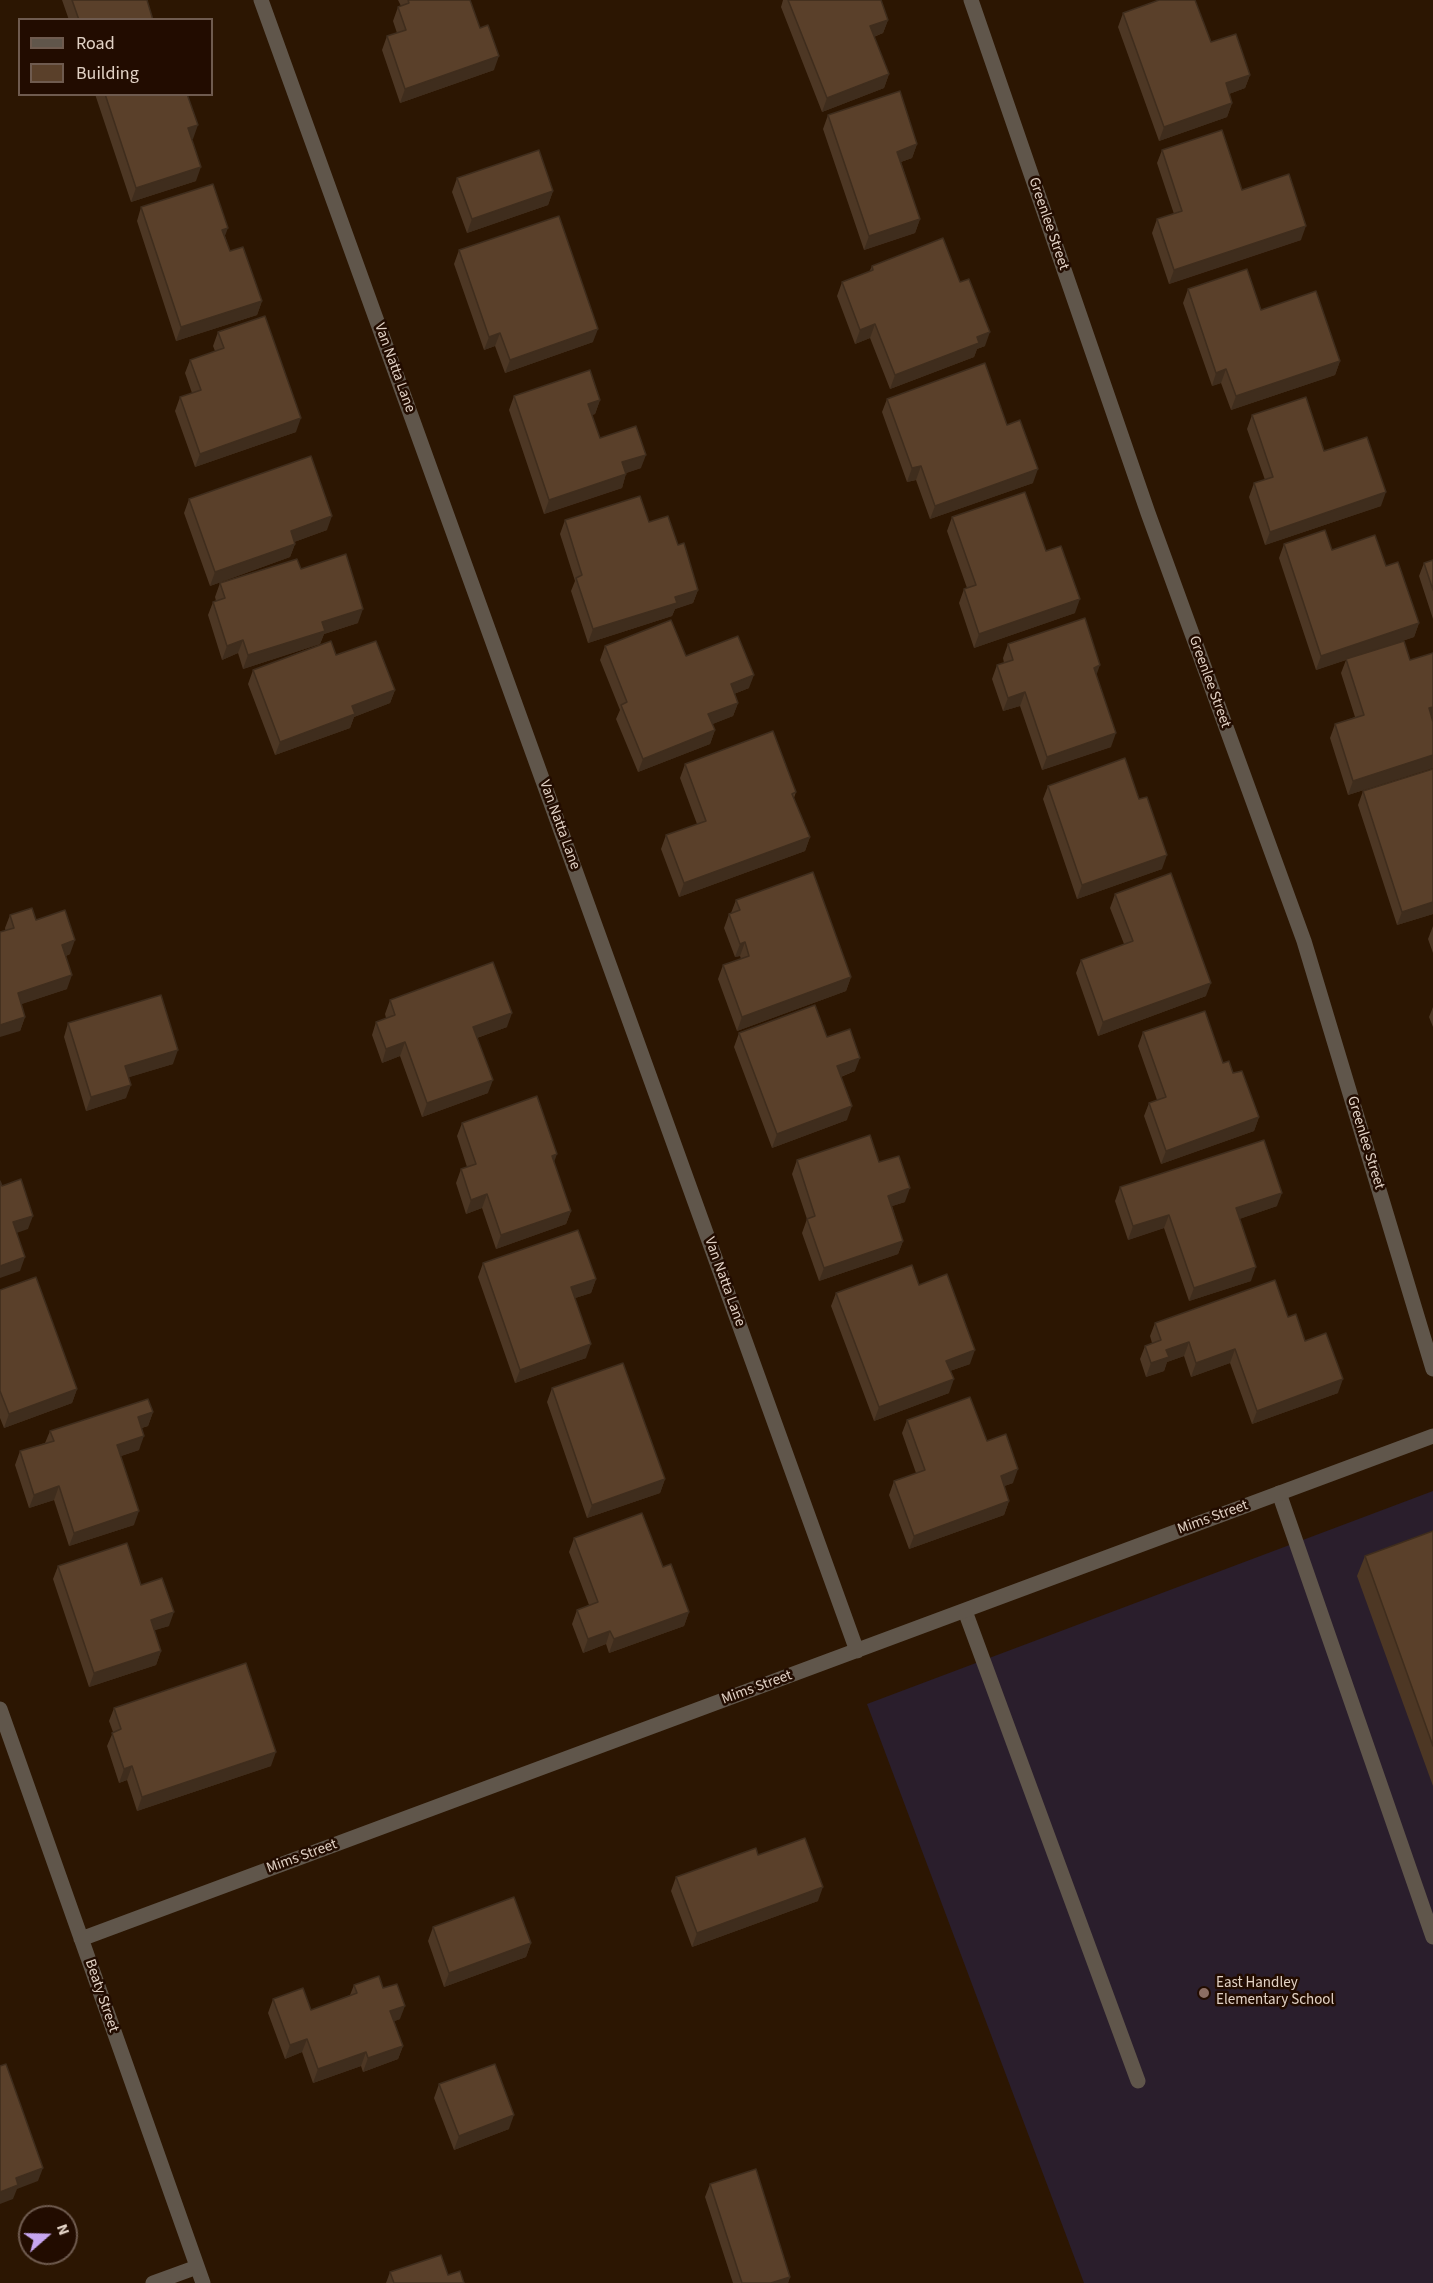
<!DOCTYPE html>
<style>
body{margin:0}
#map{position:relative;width:1433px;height:2283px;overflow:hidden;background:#2c1602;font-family:"Source Sans 3",sans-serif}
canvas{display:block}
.legend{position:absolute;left:18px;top:18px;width:195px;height:78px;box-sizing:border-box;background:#220c00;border:2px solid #6f5b4f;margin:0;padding:8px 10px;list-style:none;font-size:18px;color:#e2d2c5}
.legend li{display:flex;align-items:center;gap:12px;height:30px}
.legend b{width:30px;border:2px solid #6f5b4f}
.north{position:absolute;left:18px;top:2205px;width:60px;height:60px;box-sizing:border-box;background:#220c00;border:2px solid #6f5b4f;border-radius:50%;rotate:70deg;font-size:16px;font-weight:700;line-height:24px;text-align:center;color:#e2d2c5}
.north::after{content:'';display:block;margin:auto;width:21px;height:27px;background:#c7a6ef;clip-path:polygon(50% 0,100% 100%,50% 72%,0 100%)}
</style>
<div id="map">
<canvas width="1433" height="2283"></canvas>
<ul class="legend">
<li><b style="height:8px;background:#60564b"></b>Road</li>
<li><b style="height:16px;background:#5a402a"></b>Building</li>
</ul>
<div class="north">N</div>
</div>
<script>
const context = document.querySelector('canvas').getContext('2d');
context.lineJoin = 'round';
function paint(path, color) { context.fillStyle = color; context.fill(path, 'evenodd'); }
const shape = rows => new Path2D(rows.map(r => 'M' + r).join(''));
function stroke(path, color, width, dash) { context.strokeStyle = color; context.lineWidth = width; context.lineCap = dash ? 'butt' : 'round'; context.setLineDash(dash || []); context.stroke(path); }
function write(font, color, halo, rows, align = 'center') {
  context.font = font + ' "Source Sans 3",sans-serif'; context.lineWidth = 5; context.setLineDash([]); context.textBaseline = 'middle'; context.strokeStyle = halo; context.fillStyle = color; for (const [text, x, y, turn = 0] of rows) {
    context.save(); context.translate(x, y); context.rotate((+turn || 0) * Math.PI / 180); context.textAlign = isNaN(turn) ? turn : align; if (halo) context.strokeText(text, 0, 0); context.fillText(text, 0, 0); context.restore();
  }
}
const education = shape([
 [1433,1491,1433,2283,1084,2283,867,1704]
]);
const lane = shape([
 [1279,1493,1433,1937],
 [965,1611,1138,2081]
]);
const street = shape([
 [261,0,857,1651],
 [971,0,1148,513,1304,941,1433,1369],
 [0,1709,203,2283],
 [81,1939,1433,1436],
 [153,2283,197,2267]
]);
const wall = shape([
 [62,0,147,0,153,20,69,20],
 [398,0,470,0,494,70,400,103,382,50,387,36,397,33,393,21,398,7,401,6],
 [783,0,881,0,888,20,883,33,874,37,889,74,884,88,822,112,781,7],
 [1123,13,1211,42,1250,75,1245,88,1229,94,1232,103,1227,117,1159,141,1118,27],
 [95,94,187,94,193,139,192,139,196,181,131,202],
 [828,115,917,144,912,158,901,162,920,219,915,233,864,250,823,129],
 [1162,150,1242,190,1301,240,1169,284,1152,233,1157,219,1174,214,1157,163],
 [457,178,553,191,548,205,467,233,452,192],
 [141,207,225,236,230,251,262,301,257,315,176,341,137,221],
 [459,250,593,342,505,373,495,346,484,350,454,264],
 [872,266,985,346,977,349,974,357,890,389,870,338,855,344,837,296,842,282,869,272],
 [1188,289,1261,310,1340,361,1335,375,1231,410,1221,383,1212,386,1183,303],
 [218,332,296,432,195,467,175,411,180,397,192,393,185,373,190,360,215,351,213,346],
 [514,396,600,400,595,414,592,415,600,438,641,468,626,473,622,488,544,514,509,410],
 [887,399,1033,483,930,519,916,480,907,482,882,412],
 [1252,415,1324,451,1381,506,1265,545,1249,497,1254,483,1265,480,1247,429],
 [189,499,327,530,294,542,295,544,290,557,210,586,184,513],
 [952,517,1046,551,1075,613,974,648,959,603,964,589,967,588,947,531],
 [565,520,649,522,678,545,698,590,693,603,675,609,672,616,588,643,571,591,575,581,560,534],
 [1284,544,1332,550,1386,566,1419,623,1414,637,1396,643,1410,660,1433,653,1433,768,1348,795,1330,738,1335,724,1355,717,1341,673,1346,660,1316,670,1279,558],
 [1433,560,1433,619,1419,576,1424,563],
 [301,569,358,623,324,634,320,644,243,669,238,653,222,660,208,615,213,602,216,601,215,597,220,583],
 [1008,644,1097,676,1111,747,1042,770,1020,706,1003,711,992,679,997,665,1004,663,1003,658],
 [605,646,686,656,749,688,734,694,738,703,733,716,712,724,715,730,710,744,638,772,616,719,620,710,600,660],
 [336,655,395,690,390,703,354,717,350,728,275,755,248,684,253,670],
 [685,764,796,792,794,798,810,837,805,851,679,897,661,849,666,835,697,824,680,778],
 [1433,769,1433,914,1397,925,1358,805,1363,791],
 [1048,786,1162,869,1077,899,1043,799],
 [1115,894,1206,996,1098,1036,1076,973,1081,960,1124,944,1110,908],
 [736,900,851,977,846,991,737,1031,718,979,723,965,741,959,740,956,735,957,724,928,729,914,731,913],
 [10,915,36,920,70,954,66,956,67,989,21,1004,25,1017,20,1031,5,928],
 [1433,926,1433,953,1428,939],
 [390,1000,507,1027,477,1038,488,1093,422,1117,400,1056,382,1063,372,1035,376,1022,386,1018,385,1014],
 [1433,1007,1433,1027,1429,1017],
 [68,1023,173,1064,129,1077,126,1098,86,1111,64,1037],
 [1143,1032,1223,1063,1259,1117,1254,1131,1161,1164,1144,1116,1149,1103,1157,1100,1138,1046],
 [739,1033,827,1037,855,1071,841,1077,847,1120,772,1148,734,1047],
 [462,1123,554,1162,571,1211,566,1224,496,1249,482,1208,466,1214,456,1183,461,1169,467,1167,457,1136],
 [797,1160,879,1162,905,1202,892,1206,903,1241,898,1254,819,1281,802,1233,807,1219,792,1174],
 [1120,1187,1277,1206,1239,1219,1251,1281,1189,1301,1164,1228,1128,1240,1115,1201],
 [483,1263,596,1279,591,1293,575,1298,586,1358,515,1383,478,1277],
 [919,1285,970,1364,950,1371,949,1393,874,1421,831,1306,836,1293],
 [0,1290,77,1389,72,1403,4,1428,0,1418],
 [1288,1317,1338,1393,1252,1424,1230,1363,1191,1377,1184,1356,1167,1362,1164,1371,1146,1377,1140,1359,1145,1346,1152,1343,1150,1336,1155,1323],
 [552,1388,665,1479,660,1493,587,1518,547,1402],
 [153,1412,148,1426,142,1428,139,1450,121,1456,134,1525,69,1546,54,1500,29,1508,15,1465,20,1451,45,1443,50,1431],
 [907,1420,987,1441,1013,1483,1004,1486,1009,1501,1004,1515,909,1549,889,1495,894,1481,916,1473,902,1433],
 [1433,1531,1433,1786,1357,1576,1365,1556],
 [574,1538,663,1567,689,1612,684,1626,609,1653,606,1644,583,1653,572,1624,577,1610,589,1605,569,1552],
 [58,1566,141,1585,169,1626,154,1630,161,1651,156,1665,89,1687,53,1579],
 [114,1708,271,1766,137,1811,127,1780,119,1783,107,1746,113,1732,109,1721],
 [758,1855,818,1901,692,1947,671,1891,676,1877],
 [433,1927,531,1943,526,1957,444,1987,428,1941],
 [354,1985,383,1988,400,2019,394,2021,403,2046,398,2059,363,2072,361,2066,313,2083,302,2052,285,2059,268,2013,273,1999,311,2010,350,1995],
 [439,2084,509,2129,454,2150,434,2098],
 [710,2184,790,2277,788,2283,733,2283,705,2197],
 [390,2272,448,2275,464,2283,386,2283]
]);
const shadedWall = shape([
 [888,20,883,33,865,40,870,26],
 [499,56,494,70,400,103,405,89],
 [889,74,884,88,822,112,827,98],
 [1250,75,1245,88,1221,97,1226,83],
 [1232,103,1227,117,1159,141,1164,127],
 [198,125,193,139,183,142,188,128],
 [917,144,912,158,892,165,897,152],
 [201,167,196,181,131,202,136,188],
 [553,191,548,205,467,233,472,219],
 [920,219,915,233,864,250,869,236],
 [1306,226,1301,240,1169,284,1174,270],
 [228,228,223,241,222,230],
 [262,301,257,315,176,341,181,327],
 [875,324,870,338,855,344,860,330],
 [598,329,593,342,505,373,510,360],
 [990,332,985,346,977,349,974,357,890,389,895,375,977,337],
 [500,333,495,346,484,350,489,337],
 [1340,361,1335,375,1231,410,1236,396],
 [1226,369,1221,383,1212,386,1216,373],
 [600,400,595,414,583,418,588,404],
 [301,418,296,432,195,467,200,454],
 [646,455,641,468,617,476,622,462],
 [921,466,916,480,907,482,912,468],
 [1038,469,1033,483,930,519,935,506],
 [626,474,622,488,544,514,549,500],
 [1386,492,1381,506,1265,545,1270,532],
 [332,516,327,530,286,545,291,531],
 [295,544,290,557,210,586,215,572],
 [698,590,693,603,675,609,672,616,588,643,593,629,675,597],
 [1080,599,1075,613,974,648,979,634],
 [363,609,358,623,324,634,320,644,243,669,248,655,322,622],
 [1419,623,1414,637,1316,670,1321,656],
 [243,640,238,653,222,660,227,646],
 [1100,665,1095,679,1094,668],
 [754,675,749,688,726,697,731,684],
 [395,690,390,703,354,717,350,728,275,755,280,742,352,706],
 [1025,692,1020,706,1003,711,1008,698],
 [738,703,733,716,703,728,708,714],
 [1433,707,1433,719,1424,722,1429,708],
 [715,730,710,744,638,772,643,759],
 [1116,733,1111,747,1042,770,1047,757],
 [1433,755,1433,768,1348,795,1353,781],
 [810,837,805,851,679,897,684,883],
 [1167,855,1162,869,1077,899,1082,885],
 [1433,902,1433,914,1397,925,1402,912],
 [75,940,70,954,57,959,62,945],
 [745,942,740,956,735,957,740,944],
 [72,975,67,989,13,1007,18,993],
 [851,977,846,991,737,1031,742,1017],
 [1211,983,1206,996,1098,1036,1103,1022],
 [512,1013,507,1027,468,1041,473,1027],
 [25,1017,20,1031,0,1037,0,1025],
 [405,1042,400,1056,382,1063,386,1049],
 [178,1050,173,1064,120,1080,125,1066],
 [860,1058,855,1071,832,1080,837,1066],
 [493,1080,488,1093,422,1117,427,1103],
 [131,1085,126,1098,86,1111,91,1097],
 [852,1106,847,1120,772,1148,777,1134],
 [1259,1117,1254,1131,1161,1164,1166,1151],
 [557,1154,552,1168,552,1156],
 [910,1188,905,1202,883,1209,888,1196],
 [1282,1193,1277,1206,1231,1222,1236,1208],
 [487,1194,482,1208,466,1214,471,1200],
 [571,1211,566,1224,496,1249,501,1235],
 [1169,1215,1164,1228,1128,1240,1133,1226],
 [33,1216,28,1229,8,1236,13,1222],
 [903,1241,898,1254,819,1281,824,1268],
 [25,1257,20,1271,0,1278,0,1266],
 [1256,1267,1251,1281,1189,1301,1194,1288],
 [596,1279,591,1293,566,1301,571,1287],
 [1189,1342,1184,1356,1167,1362,1164,1371,1146,1377,1151,1363,1166,1350],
 [591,1344,586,1358,515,1383,520,1370],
 [1235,1349,1230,1363,1191,1377,1196,1363],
 [975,1350,970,1364,941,1374,946,1361],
 [954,1379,949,1393,874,1421,879,1407],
 [1343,1379,1338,1393,1252,1424,1257,1411],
 [77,1389,72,1403,4,1428,9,1414],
 [153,1412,148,1426,133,1430,138,1417],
 [144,1436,139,1450,112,1459,117,1445],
 [1018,1469,1013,1483,996,1489,1001,1476],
 [665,1479,660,1493,587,1518,592,1505],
 [59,1486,54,1500,29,1508,34,1495],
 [1009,1501,1004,1515,909,1549,914,1536],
 [139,1511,134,1525,69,1546,74,1533],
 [174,1612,169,1626,146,1633,151,1620],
 [689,1612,684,1626,609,1653,614,1639],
 [610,1631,606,1644,583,1653,588,1639],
 [161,1651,156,1665,89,1687,94,1673],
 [276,1752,271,1766,137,1811,142,1797],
 [132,1766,127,1780,119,1783,124,1769],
 [823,1887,818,1901,692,1947,697,1933],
 [531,1943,526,1957,444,1987,449,1973],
 [405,2006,400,2019,385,2025,390,2011],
 [307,2039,302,2052,285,2059,290,2045],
 [403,2046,398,2059,363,2072,368,2058],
 [366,2052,361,2066,313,2083,318,2069],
 [514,2115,509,2129,454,2150,459,2136],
 [43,2168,38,2181,17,2189,13,2199,0,2204,0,2192,16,2178],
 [790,2277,788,2283,771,2283]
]);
const building = shape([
 [72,0,147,0,153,20,79,20,72,0],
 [408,0,470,0,480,28,488,25,499,56,405,89,387,36,406,30,398,7,409,3,408,0],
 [788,0,881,0,888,20,870,26,889,74,827,98,788,0],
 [1159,0,1195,0,1211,42,1236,34,1250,75,1226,83,1232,103,1164,127,1123,13,1159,0],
 [900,91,917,144,897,152,920,219,869,236,828,115,900,91],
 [105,94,187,94,198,125,188,128,201,167,136,188,105,94],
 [1222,130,1242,190,1289,174,1306,226,1174,270,1157,219,1182,211,1162,150,1222,130],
 [539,150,553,191,472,219,457,178,539,150],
 [213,184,228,228,222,230,230,251,243,247,262,301,181,327,141,207,213,184],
 [559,216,598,329,510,360,500,333,489,337,459,250,559,216],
 [943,238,960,282,969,279,990,332,977,337,979,343,895,375,875,324,860,330,842,282,873,270,872,266,943,238],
 [1247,269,1261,310,1316,291,1340,361,1236,396,1226,369,1216,373,1188,289,1247,269],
 [265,316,301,418,200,454,180,397,201,390,190,360,224,348,218,332,265,316],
 [985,363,1007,425,1020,420,1038,469,935,506,921,466,912,468,887,399,985,363],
 [590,370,600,400,588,404,600,438,636,426,646,455,622,462,626,474,549,500,514,396,590,370],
 [1306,397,1324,451,1367,437,1386,492,1270,532,1254,483,1273,477,1252,415,1306,397],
 [311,456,332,516,291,531,295,544,215,572,189,499,311,456],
 [1025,492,1046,551,1061,546,1080,599,979,634,964,589,976,585,952,517,1025,492],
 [640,496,649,522,668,516,678,545,684,543,698,590,675,597,677,603,593,629,576,578,582,575,565,520,640,496],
 [1325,530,1332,550,1375,535,1386,566,1398,562,1419,623,1321,656,1284,544,1325,530],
 [346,554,363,609,322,622,325,631,248,655,243,640,227,646,213,602,225,598,220,583,297,559,301,569,346,554],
 [1433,560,1433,590,1424,563,1433,560],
 [1085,618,1100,665,1094,668,1116,733,1047,757,1025,692,1008,698,997,665,1013,660,1008,644,1085,618],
 [671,620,686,656,738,636,754,675,731,684,738,703,708,714,715,730,643,759,621,705,627,702,605,646,671,620],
 [331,641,336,655,376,641,395,690,352,706,355,714,280,742,253,670,331,641],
 [1404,641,1410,660,1433,653,1433,707,1429,708,1433,722,1433,755,1353,781,1335,724,1364,715,1346,659,1404,641],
 [773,731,796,792,792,794,810,837,684,883,666,835,706,821,685,764,773,731],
 [1125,758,1139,799,1147,797,1167,855,1082,885,1048,786,1125,758],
 [1433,769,1433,902,1402,912,1363,791,1433,769],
 [813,872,851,977,742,1017,723,965,749,956,745,942,740,944,729,914,740,910,736,900,813,872],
 [1171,873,1211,983,1103,1022,1081,960,1133,941,1115,894,1171,873],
 [32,908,36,920,65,910,75,940,62,945,72,975,18,993,25,1017,0,1025,0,932,14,928,10,915,32,908],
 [493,962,512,1013,473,1027,493,1080,427,1103,405,1042,386,1049,376,1022,395,1015,390,1000,493,962],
 [161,995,178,1050,125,1066,131,1085,91,1097,68,1023,161,995],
 [815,1005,827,1037,850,1029,860,1058,837,1066,852,1106,777,1134,739,1033,815,1005],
 [1205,1011,1223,1063,1229,1061,1233,1073,1242,1071,1259,1117,1166,1151,1149,1103,1166,1097,1143,1032,1205,1011],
 [537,1096,557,1154,552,1156,571,1211,501,1235,487,1194,471,1200,461,1169,476,1164,462,1123,537,1096],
 [870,1135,879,1162,899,1156,910,1188,888,1196,903,1241,824,1268,807,1219,815,1216,797,1160,870,1135],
 [1264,1140,1282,1193,1236,1208,1256,1267,1194,1288,1169,1215,1133,1226,1120,1187,1264,1140],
 [21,1179,33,1216,13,1222,25,1257,0,1266,0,1181,2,1186,21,1179],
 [578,1230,596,1279,571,1287,591,1344,520,1370,483,1263,578,1230],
 [912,1265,919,1285,947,1274,975,1350,946,1361,954,1379,879,1407,836,1293,912,1265],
 [36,1277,77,1389,9,1414,0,1391,0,1290,36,1277],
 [1275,1280,1288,1317,1296,1314,1305,1341,1326,1333,1343,1379,1257,1411,1235,1349,1196,1363,1189,1342,1166,1350,1169,1357,1151,1363,1145,1346,1161,1340,1155,1323,1275,1280],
 [623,1363,665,1479,592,1505,552,1388,623,1363],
 [970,1397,987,1441,1006,1434,1018,1469,1001,1476,1009,1501,914,1536,894,1481,925,1470,907,1420,970,1397],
 [148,1399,153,1412,138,1417,144,1436,117,1445,139,1511,74,1533,59,1486,34,1495,20,1451,54,1441,50,1431,148,1399],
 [642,1513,663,1567,671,1564,689,1612,614,1639,610,1631,588,1639,577,1610,598,1602,574,1538,642,1513],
 [1433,1531,1433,1746,1365,1556,1433,1531],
 [127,1543,141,1585,162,1578,174,1612,151,1620,161,1651,94,1673,58,1566,127,1543],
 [246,1663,276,1752,142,1797,132,1766,124,1769,112,1733,121,1729,114,1708,246,1663],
 [805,1838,823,1887,697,1933,676,1877,756,1848,758,1855,805,1838],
 [514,1897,531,1943,449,1973,433,1927,514,1897],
 [379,1976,383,1988,397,1984,405,2006,390,2011,403,2046,368,2058,366,2052,318,2069,307,2039,290,2045,273,1999,303,1988,311,2010,357,1993,354,1985,379,1976],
 [6,2064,43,2168,16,2178,18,2185,0,2192,0,2066,6,2064],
 [495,2064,514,2115,459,2136,439,2084,495,2064],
 [756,2169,790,2277,771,2283,742,2283,710,2184,756,2169],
 [441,2255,448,2275,460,2271,464,2283,394,2283,390,2272,441,2255]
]);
const markers = [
 [1204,1993,6,"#8d6e63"]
];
const streetNames = [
 ["Greenlee Street",1048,224,71],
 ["Van Natta Lane",394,368,70],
 ["Greenlee Street",1209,682,70],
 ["Van Natta Lane",559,825,70],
 ["Greenlee Street",1365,1143,73],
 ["Van Natta Lane",724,1282,70],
 ["Mims Street",1213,1518,-20],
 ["Mims Street",757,1688,-20],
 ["Mims Street",302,1857,-20],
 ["Beaty Street",101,1996,71]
];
const poiNames = [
 ["East Handley",1216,1984],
 ["Elementary School",1216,2001]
];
paint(education, '#2a1e2c');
stroke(lane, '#60564b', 15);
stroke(street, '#60564b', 15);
paint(wall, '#4d3724');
paint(shadedWall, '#3f2d1d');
paint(building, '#5a402a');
stroke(building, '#3f2d1d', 1.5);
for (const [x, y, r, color] of markers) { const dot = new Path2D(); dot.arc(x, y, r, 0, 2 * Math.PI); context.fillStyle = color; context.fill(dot); stroke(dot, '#220c00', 2); }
write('15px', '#e2d2c5', '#220c00', streetNames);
write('15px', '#e2d2c5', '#220c00', poiNames, 'left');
</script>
